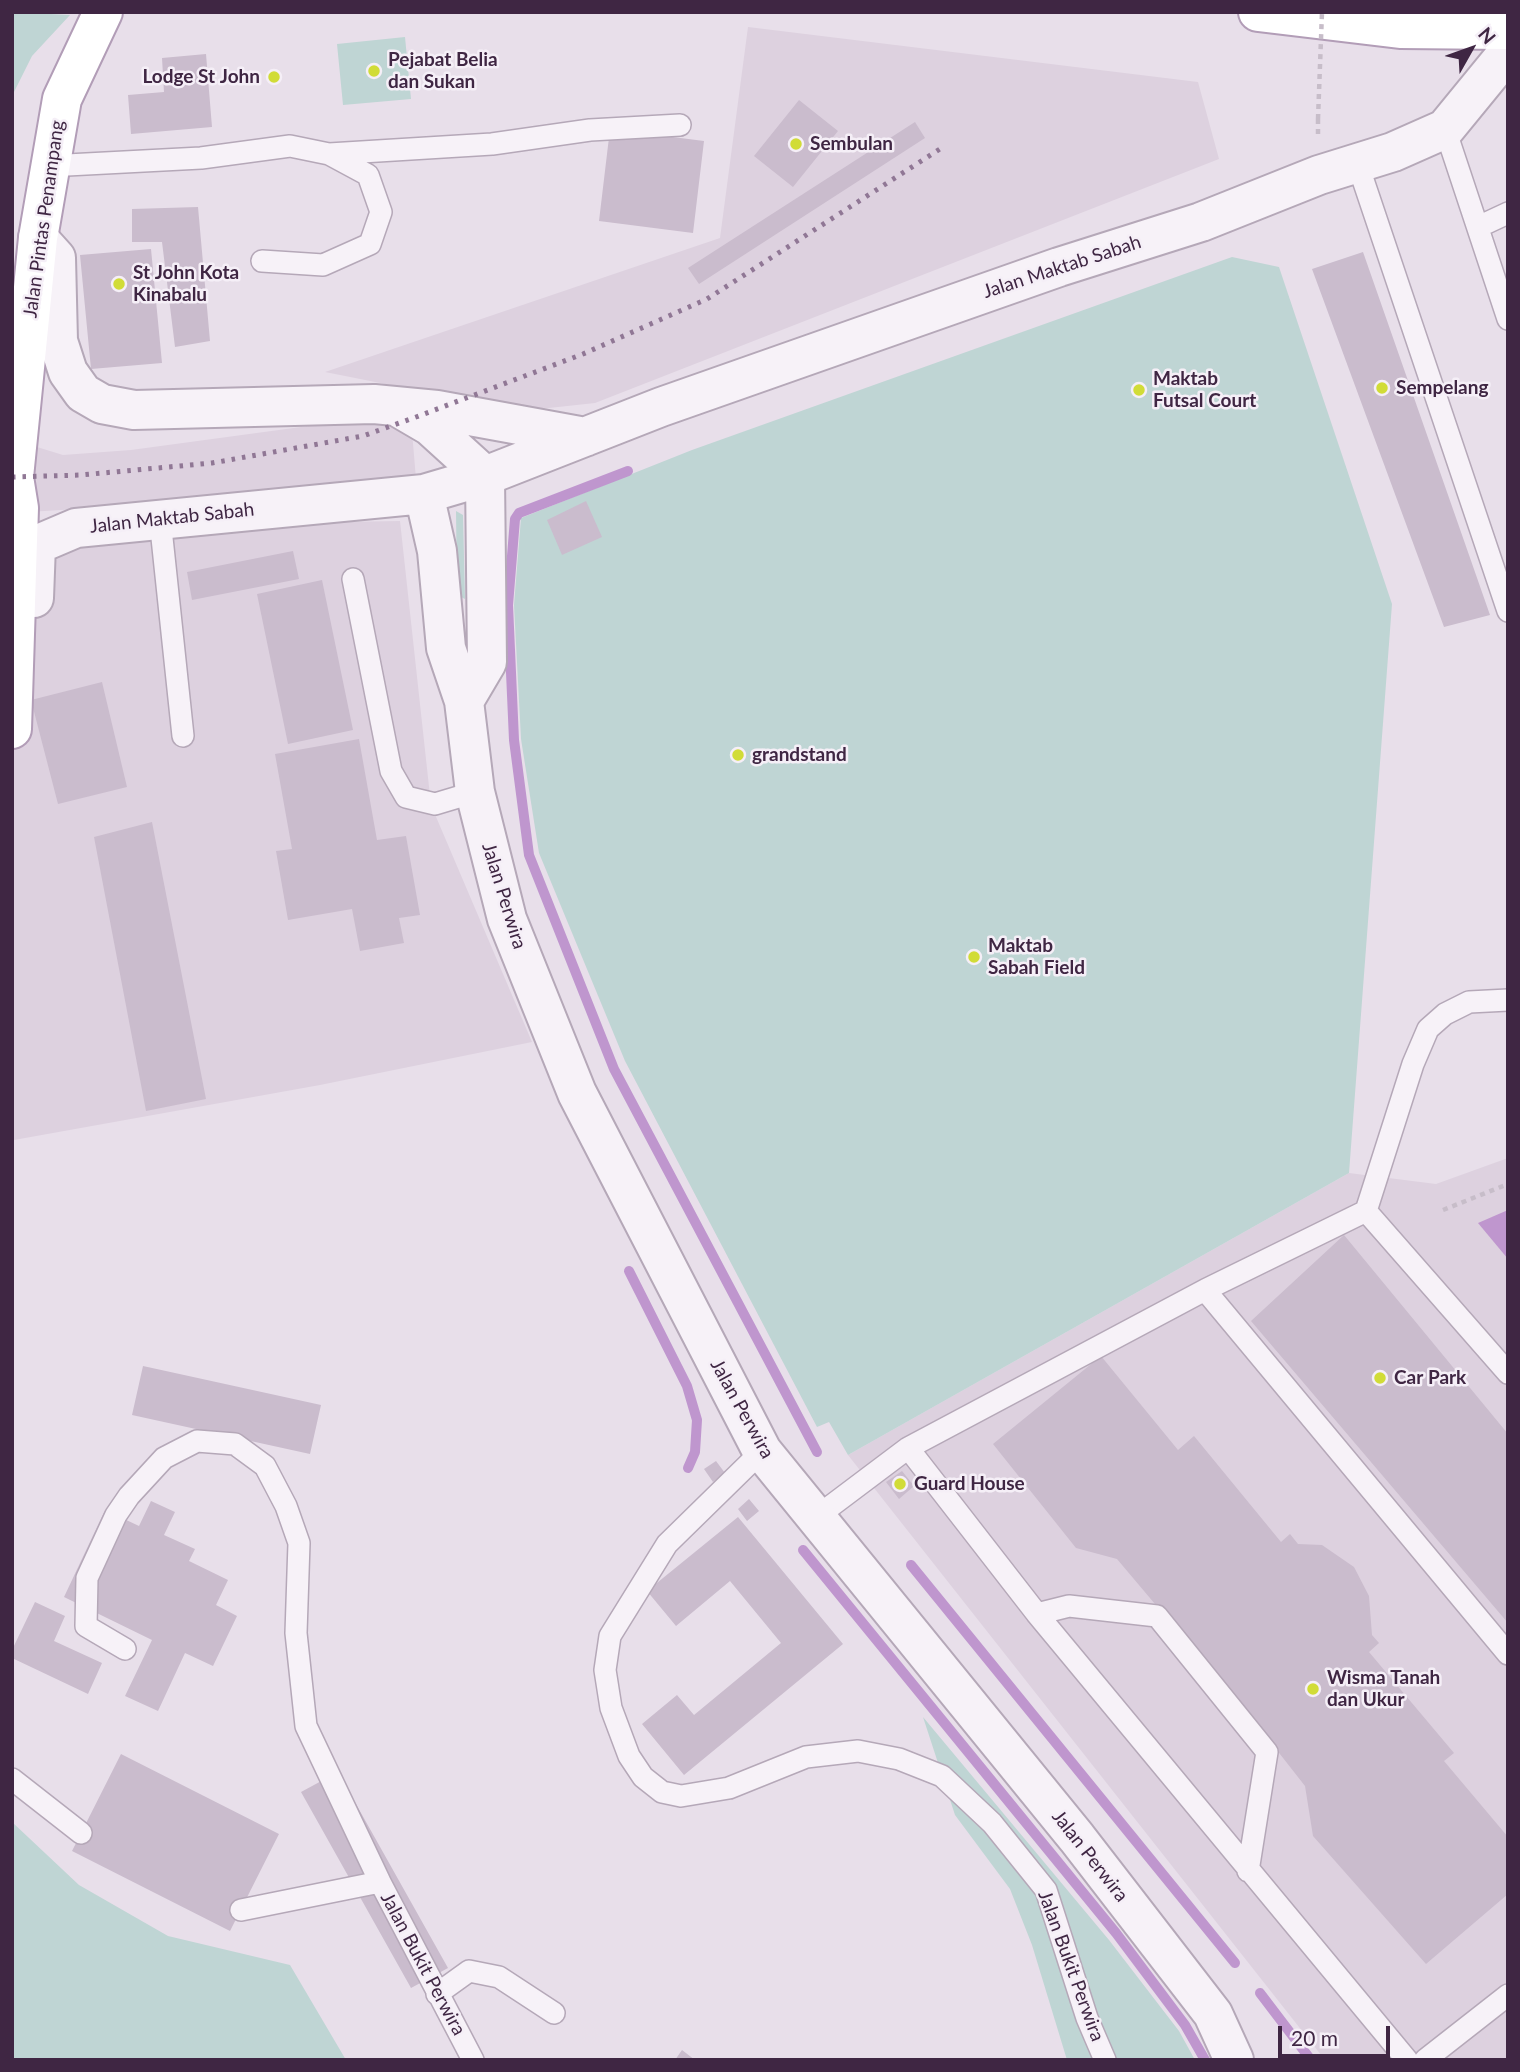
<!DOCTYPE html>
<style>
body{margin:0}
#map{position:relative;width:1520px;height:2072px;overflow:hidden;background:#e8dfea;font-family:Lato,sans-serif}
canvas{display:block}
.frame{position:absolute;inset:0;border:14px solid #3f2643;pointer-events:none}
.north{position:absolute;left:1436px;top:14px;width:70px;height:70px;-webkit-text-stroke:5px #f5eff7;paint-order:stroke;rotate:50deg;font-size:19px;font-weight:700;line-height:28px;text-align:center;color:#3f2643}
.north::after{content:'';display:block;margin:auto;width:24px;height:32px;background:#3f2643;clip-path:polygon(50% 0,100% 100%,50% 72%,0 100%)}
.scale{position:absolute;left:1278px;top:2026px;width:112px;height:32px;box-sizing:border-box;border:4px solid #3f2643;border-top:0;padding-left:9px;font-size:21px;line-height:24px;white-space:nowrap;color:#3f2643;-webkit-text-stroke:5px #f5eff7;paint-order:stroke}
</style>
<div id="map">
<canvas width="1520" height="2072"></canvas>
<div class="frame"></div>
<div class="north">N</div>
<div class="scale">20 m</div>
</div>
<script>
const context = document.querySelector('canvas').getContext('2d');
context.lineJoin = 'round';
function paint(path, color) { context.fillStyle = color; context.fill(path, 'evenodd'); }
const shape = rows => new Path2D(rows.map(r => 'M' + r).join(''));
function stroke(path, color, width, dash) { context.strokeStyle = color; context.lineWidth = width; context.lineCap = dash ? 'butt' : 'round'; context.setLineDash(dash || []); context.stroke(path); }
function write(font, color, halo, rows, align = 'center') {
  context.font = font + ' Lato,sans-serif'; context.lineWidth = 5; context.setLineDash([]); context.textBaseline = 'middle'; context.strokeStyle = halo; context.fillStyle = color; for (const [text, x, y, turn = 0] of rows) {
    context.save(); context.translate(x, y); context.rotate((+turn || 0) * Math.PI / 180); context.textAlign = isNaN(turn) ? turn : align; if (halo) context.strokeText(text, 0, 0); context.fillText(text, 0, 0); context.restore();
  }
}
const built = shape([
 [748,27,1198,82,1219,159,595,403,521,411,325,372,720,238],
 [397,414,412,432,416,479,191,502,12,513,16,429,37,447,63,455,131,450],
 [400,521,431,805,532,1042,320,1085,14,1140,12,611,33,564,82,542,213,524],
 [1508,1158,1508,2060,1325,2060,848,1455,1349,1173,1436,1184]
]);
const green = shape([
 [12,12,70,15,32,56,12,96],
 [405,37,411,99,343,105,337,44],
 [1232,257,1279,267,1392,604,1349,1173,848,1455,829,1422,817,1427,625,1061,539,853,521,739,514,605,521,518,692,450],
 [456,511,463,515,465,599,457,595],
 [923,1717,1109,1940,1179,2031,1195,2060,1067,2060,1032,1945,1010,1889,955,1815],
 [12,1822,79,1885,168,1936,290,1965,346,2060,12,2060]
]);
const water = shape([
 [1508,1210,1508,1259,1478,1223]
]);
const stream = shape([
 [628,471,519,513,515,519,508,605,514,740,529,855,614,1069,817,1452],
 [629,1271,687,1386,697,1420,695,1452,688,1468],
 [803,1550,1116,1933,1185,2025,1205,2060],
 [911,1565,1235,1963],
 [1260,1993,1311,2060]
]);
const building = shape([
 [206,54,212,127,131,134,128,95,164,92,162,58],
 [799,100,838,131,793,187,754,156],
 [915,122,925,138,699,284,688,268],
 [610,129,704,141,693,233,599,221],
 [198,207,210,341,175,347,162,242,132,242,132,209],
 [151,249,162,363,91,369,80,255],
 [1363,252,1490,615,1444,627,1312,269],
 [586,501,602,537,562,555,547,520],
 [293,551,299,579,192,600,187,572],
 [322,580,353,730,288,744,257,594],
 [102,682,127,787,58,804,31,700],
 [359,739,377,840,406,836,420,915,399,918,404,943,360,951,352,909,288,920,276,851,292,849,275,754],
 [152,822,206,1099,146,1111,94,837],
 [1344,1235,1508,1434,1508,1623,1251,1321],
 [1101,1356,1178,1450,1194,1436,1281,1542,1290,1534,1298,1544,1322,1545,1354,1567,1369,1596,1372,1635,1379,1643,1369,1652,1454,1753,1444,1761,1508,1837,1508,1894,1426,1964,1313,1836,1305,1786,1258,1726,1117,1559,1076,1548,993,1444],
 [143,1366,321,1405,310,1454,132,1415],
 [716,1461,725,1473,713,1482,704,1469],
 [902,1471,914,1486,899,1499,886,1482],
 [749,1499,759,1511,747,1521,738,1509],
 [151,1501,175,1512,164,1535,195,1549,189,1561,228,1580,216,1605,237,1616,213,1666,185,1653,158,1711,125,1696,152,1640,64,1597,105,1510,139,1526],
 [738,1517,843,1644,684,1775,642,1724,677,1695,694,1715,781,1643,730,1581,676,1626,647,1591],
 [35,1602,65,1616,54,1641,102,1663,88,1694,12,1658,12,1650],
 [121,1754,279,1834,230,1931,72,1851],
 [338,1772,448,1968,411,1988,301,1792],
 [682,2050,695,2060,675,2060]
]);
const path = shape([
 [1318,119,1318,135],
 [1443,1210,1508,1184]
]);
const service = shape([
 [1445,129,1508,319],
 [329,154,492,144,590,130,680,125],
 [1357,162,1508,611],
 [48,166,201,158,290,146,329,154,368,175,381,212,370,244,323,265,262,261],
 [1478,227,1508,213],
 [160,519,183,736],
 [353,579,391,771,406,797,435,804,475,792],
 [1366,1211,1413,1064,1428,1029,1445,1014,1469,1002,1508,1000],
 [1205,1290,1508,1654],
 [908,1448,1037,1614,1407,2060],
 [762,1451,667,1544,610,1636,605,1670,611,1708,629,1756,643,1777,662,1792,681,1796,729,1788,806,1757,858,1751,899,1759,942,1776,992,1823,1046,1890,1087,2018,1105,2060],
 [815,1518,908,1448,1205,1290,1366,1211,1508,1373],
 [1037,1614,1069,1606,1157,1616,1267,1752,1248,1871],
 [125,1649,86,1626,87,1578,116,1515,129,1496,164,1458,197,1441,235,1444,265,1466,286,1506,299,1543,296,1633,306,1726,380,1882],
 [12,1779,81,1833],
 [241,1910,380,1882,473,2060],
 [437,1994,469,1971,499,1977,554,2013],
 [1425,2060,1508,1995]
]);
const tertiary = shape([
 [38,238,56,258,58,341,68,372,83,393,102,404,134,410,374,404,437,410,585,437],
 [401,409,430,426,485,476],
 [424,494,437,551,446,648,464,701,475,792,507,919,577,1093,762,1451,1077,1838,1213,2014,1234,2060],
 [34,598,36,545,76,528,424,494,485,476,661,407,1059,267,1201,222,1319,175,1393,152,1445,129,1508,52],
 [464,701,487,662,485,476]
]);
const primary = shape([
 [1258,12,1400,29,1508,30],
 [12,729,19,508,14,477,38,238,62,99,103,12]
]);
const rail = shape([
 [12,477,81,475,212,463,363,436,416,417,583,354,707,299,943,147]
]);
const pathBridge = shape([
 [1318,119,1322,12]
]);
const markers = [
 [374,71,7,"#d1dc37"],
 [274,77,7,"#d1dc37"],
 [796,144,7,"#d1dc37"],
 [119,284,7,"#d1dc37"],
 [1382,388,7,"#d1dc37"],
 [1139,390,7,"#d1dc37"],
 [738,755,7,"#d1dc37"],
 [974,957,7,"#d1dc37"],
 [1380,1378,7,"#d1dc37"],
 [900,1484,7,"#d1dc37"],
 [1313,1689,7,"#d1dc37"]
];
const poiNames = [
 ["Pejabat Belia",388,60],
 ["dan Sukan",388,82],
 ["Lodge St John",260,77,"right"],
 ["Sembulan",810,144],
 ["St John Kota",133,273],
 ["Kinabalu",133,295],
 ["Maktab",1153,379],
 ["Futsal Court",1153,401],
 ["Sempelang",1396,388],
 ["grandstand",752,755],
 ["Maktab",988,946],
 ["Sabah Field",988,968],
 ["Car Park",1394,1378],
 ["Guard House",914,1484],
 ["Wisma Tanah",1327,1678],
 ["dan Ukur",1327,1700]
];
const streetNames = [
 ["Jalan Pintas Penampang",44,219,-82],
 ["Jalan Maktab Sabah",1062,267,-18],
 ["Jalan Maktab Sabah",172,518,-6],
 ["Jalan Perwira",504,896,73],
 ["Jalan Perwira",742,1409,61],
 ["Jalan Perwira",1090,1856,52],
 ["Jalan Bukit Perwira",423,1964,62],
 ["Jalan Bukit Perwira",1071,1966,70]
];
paint(built, '#ddd1df');
paint(green, '#bfd5d4');
paint(water, '#bf96ce');
stroke(stream, '#bf96ce', 10);
paint(building, '#cabccd');
stroke(service, '#b5a8b8', 24);
stroke(tertiary, '#b5a8b8', 42);
stroke(primary, '#b29db7', 42);
stroke(path, '#c7bdc9', 4.5, [5, 5]);
stroke(service, '#f7f2f8', 21);
stroke(tertiary, '#f7f2f8', 38);
stroke(primary, '#fff', 38);
stroke(rail, '#907795', 5, [3.5, 7]);
stroke(pathBridge, '#c7bdc9', 4.5, [5, 5]);
for (const [x, y, r, color] of markers) { const dot = new Path2D(); dot.arc(x, y, r, 0, 2 * Math.PI); context.fillStyle = color; context.fill(dot); stroke(dot, '#f5eff7', 2.5); }
write('bold 19px', '#3f2643', '#f5eff7', poiNames, 'left');
write('19px', '#3f2643', '#f5eff7', streetNames);
</script>
